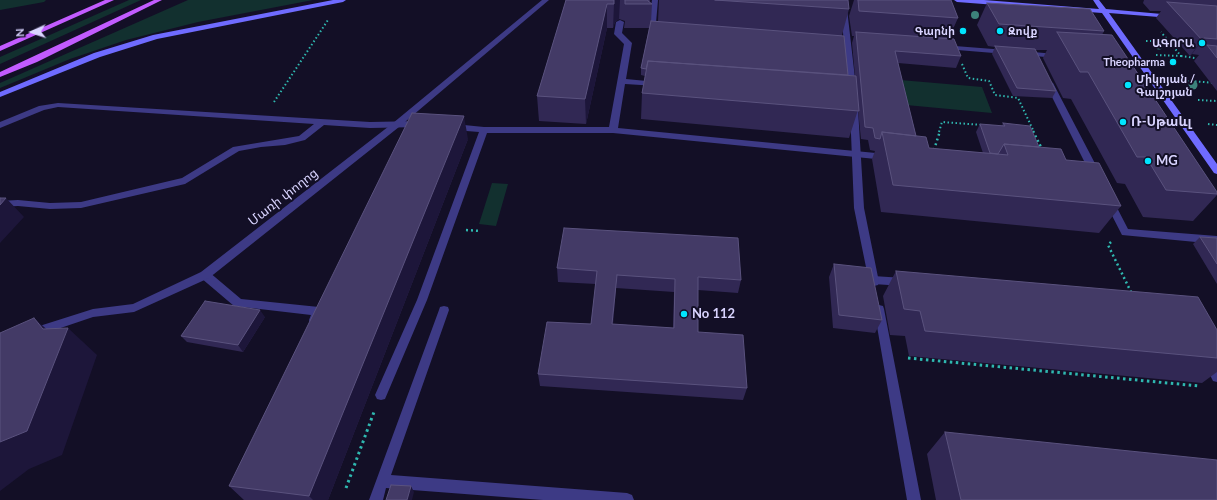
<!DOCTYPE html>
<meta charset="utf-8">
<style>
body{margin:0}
#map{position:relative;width:1217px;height:500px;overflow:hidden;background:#130f26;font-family:Lato,sans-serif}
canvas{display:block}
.north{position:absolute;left:12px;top:12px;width:40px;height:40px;-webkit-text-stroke:3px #130f26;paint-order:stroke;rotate:267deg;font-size:11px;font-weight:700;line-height:16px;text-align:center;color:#d9d4ff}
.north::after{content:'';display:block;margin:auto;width:14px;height:18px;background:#d9d4ff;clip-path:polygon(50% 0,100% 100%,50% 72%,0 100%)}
</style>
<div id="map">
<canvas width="1217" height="500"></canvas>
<div class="north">N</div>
</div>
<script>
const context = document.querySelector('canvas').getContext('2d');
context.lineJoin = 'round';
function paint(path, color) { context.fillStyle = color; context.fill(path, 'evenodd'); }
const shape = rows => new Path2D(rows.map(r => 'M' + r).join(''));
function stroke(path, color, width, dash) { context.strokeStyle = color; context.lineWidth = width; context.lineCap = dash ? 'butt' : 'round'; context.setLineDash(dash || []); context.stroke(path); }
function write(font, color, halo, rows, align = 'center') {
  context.font = font + ' Lato,"Noto Sans Armenian",sans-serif'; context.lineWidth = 4; context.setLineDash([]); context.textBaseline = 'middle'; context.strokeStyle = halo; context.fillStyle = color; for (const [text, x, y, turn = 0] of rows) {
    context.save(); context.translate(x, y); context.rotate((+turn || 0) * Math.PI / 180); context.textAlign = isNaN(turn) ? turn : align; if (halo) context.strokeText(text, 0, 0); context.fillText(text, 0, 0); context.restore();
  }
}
const green = shape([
 [0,0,46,0,44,2,0,10],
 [129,0,141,0,0,64,0,57],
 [188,0,313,0,198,22,126,40,70,59,0,88,0,83],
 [900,80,982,87,992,113,906,105],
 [492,183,508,184,496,226,479,224]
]);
const pathFar2 = shape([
 [1146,41,1168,41],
 [1156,55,1181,56,1161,32],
 [1181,56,1195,58],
 [962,64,968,78,989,81,995,95,1018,98,1034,132],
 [1175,80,1217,83],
 [1198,100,1217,101],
 [274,102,328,20],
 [1208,124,1217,125],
 [939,132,942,122,982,125]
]);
const pathFar1 = shape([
 [1033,131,1042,149],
 [934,150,940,131],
 [466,230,480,231],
 [1111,242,1108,245,1131,292]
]);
const path = shape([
 [908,358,1199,386],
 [346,488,374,412]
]);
const lane = shape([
 [652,0,658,0,656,23,664,24,664,28,652,27,648,25,652,0],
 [620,20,624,22,622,33,632,43,626,79,657,82,661,84,657,86,625,84,618,128,886,154,890,157,886,160,613,133,487,133,427,300,385,399,381,400,377,399,375,395,417,300,479,132,454,130,450,127,454,124,484,127,609,127,624,44,614,34,616,22,620,20],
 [942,45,1006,50,1010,52,1006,54,945,49,941,47,942,45],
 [1021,51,1056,54,1060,56,1056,58,1024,55,1021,55,1021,51],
 [1113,58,1140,59,1144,61,1140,63,1116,62,1113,62,1113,58],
 [1046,81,1049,81,1053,83,1100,173,1098,175,1095,176,1090,173,1045,83,1046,81],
 [58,103,370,122,420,121,424,124,420,127,370,128,324,125,305,140,285,145,261,147,239,151,185,184,81,208,50,209,18,206,0,207,0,201,18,200,50,203,81,202,182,178,233,147,299,136,314,124,58,107,44,110,0,128,0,122,39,106,58,103],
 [1110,199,1113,200,1128,229,1217,236,1217,244,1122,235,1105,202,1110,199],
 [205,271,209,272,241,299,319,307,323,308,324,311,318,323,314,324,310,323,309,320,311,315,234,306,201,278,200,275,201,272,205,271],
 [873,276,904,278,908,279,909,282,908,285,904,286,873,284,869,283,868,280,869,277,873,276],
 [444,306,448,307,449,310,391,475,627,493,632,495,634,500,543,500,386,488,383,500,369,500,439,310,440,307,444,306],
 [1209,356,1213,358,1217,365,1217,382,1213,381,1203,361,1205,358,1209,356]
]);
const street = shape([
 [542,0,549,0,399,127,209,278,134,312,93,317,34,337,30,335,28,332,30,329,93,309,133,304,201,272,393,123,542,0],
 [840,0,846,0,856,87,852,89,848,87,840,0],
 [854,106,858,109,864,208,879,282,878,285,874,286,870,285,869,282,854,208,850,109,854,106],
 [879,305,883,306,884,309,921,500,907,500,874,309,875,306,879,305]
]);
const secondary = shape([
 [333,0,346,0,343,2,157,39,100,57,0,97,0,92,94,53,153,35,333,0],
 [954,0,984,0,1099,9,1093,0,1099,0,1106,9,1173,15,1174,16,1171,18,1109,13,1217,164,1217,174,1214,173,1102,13,957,2,954,0]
]);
const primary = shape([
 [105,0,114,0,0,51,0,46,105,0],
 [154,0,162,0,37,62,0,77,0,72,154,0]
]);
const trees = [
 [975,15,4],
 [1159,45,4.5],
 [1193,85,4.5]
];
const wall = shape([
 [566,0,650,0,650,3,652,4,651,22,658,21,659,0,848,0,849,9,842,35,848,75,855,76,852,43,854,36,852,36,849,16,854,0,951,0,958,18,949,38,961,56,956,68,898,63,916,136,929,148,983,153,976,132,980,124,1002,126,1003,123,1039,147,1066,160,1121,206,1099,233,881,212,872,159,875,151,870,150,868,140,861,139,858,110,849,138,641,119,642,93,645,76,641,75,641,68,649,28,624,28,625,21,619,19,615,22,613,28,607,28,586,124,539,121,537,96],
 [1144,0,1217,0,1217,91,1194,61,1199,55,1192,54,1190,56,1156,18,1161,11,1150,11,1143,3],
 [987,3,1104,31,1102,35,1217,192,1217,195,1193,221,1143,217,1125,184,1117,183,1071,99,1063,98,1043,58,1047,50,1035,50,1056,91,1052,98,1013,96,992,54,995,47,988,46,977,25],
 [468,139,328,500,244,500,229,486],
 [1200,237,1217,238,1217,284,1193,244],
 [834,264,882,320,875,333,833,328,829,277],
 [557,268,741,280,738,293,698,290,698,332,747,388,743,400,540,386,538,374,591,324,596,284,558,282],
 [616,288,674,292,673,328,613,324],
 [896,271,1217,330,1217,372,1202,383,909,356,905,336,890,335,883,296],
 [265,317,243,352,187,342,181,336],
 [945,432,1217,500,936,500,927,454]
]);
const shadedWall = shape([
 [614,0,620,0,619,19,615,22,613,28,614,4],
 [607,4,607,28,586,124,585,99],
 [1204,38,1192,54,1190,56,1202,40],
 [464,116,468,139,328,500,313,500,309,496],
 [6,198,24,217,0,243,0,205],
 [617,275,616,288,612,337,612,324],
 [260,310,265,317,243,352,238,345],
 [34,318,62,343,68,328,97,355,62,455,29,469,0,491,0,442,43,329],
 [411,486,414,492,412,500,407,500]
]);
const building = shape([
 [566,0,614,0,614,4,607,4,585,99,537,96,566,0],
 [625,0,648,0,648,1,652,4,625,4,625,0],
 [715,0,848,0,849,9,715,0],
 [858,0,951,0,958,18,859,11,858,0],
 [1167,2,1217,6,1217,39,1204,38,1202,40,1167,2],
 [987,3,1090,9,1104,31,999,24,987,3],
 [651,21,844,36,848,75,648,61,646,69,641,68,651,21],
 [856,32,954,39,961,56,895,51,916,136,882,132,880,139,875,138,873,128,865,127,856,32],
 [1057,32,1112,35,1217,192,1217,194,1166,190,1146,157,1137,157,1088,72,1080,72,1057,32],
 [1207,45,1217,46,1217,58,1207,45],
 [995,46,1035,49,1056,91,1017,88,995,46],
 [648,61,856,76,859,111,642,93,648,61],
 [412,113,464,116,309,496,229,486,412,113],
 [1003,123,1030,126,1039,147,1004,144,998,154,990,153,980,124,1005,126,1003,123],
 [882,132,926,137,929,148,1008,155,1004,144,1061,149,1066,160,1099,163,1121,206,893,185,882,132],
 [0,198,6,198,0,205,0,198],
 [564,228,738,238,741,280,698,277,698,332,743,335,747,388,538,374,547,322,591,324,597,271,557,268,564,228],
 [617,275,675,279,674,328,612,324,617,275],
 [1200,237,1217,238,1217,264,1200,237],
 [834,264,871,268,882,320,839,315,834,264],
 [896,271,1198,297,1217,330,1217,358,925,331,920,311,904,309,896,271],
 [205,301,260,310,238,345,181,336,205,301],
 [34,318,43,329,68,328,27,431,0,442,0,333,34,318],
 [945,432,1217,460,1217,500,961,500,945,432],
 [391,485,411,486,407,500,386,500,391,485]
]);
const markers = [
 [963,31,4,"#00e5ff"],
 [1000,31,4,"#00e5ff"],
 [1202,43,4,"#00e5ff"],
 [1173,62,4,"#00e5ff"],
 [1128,85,4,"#00e5ff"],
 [1123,122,4,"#00e5ff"],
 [1148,161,4,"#00e5ff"],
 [684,314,4,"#00e5ff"]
];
const farPoinames = [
 ["Գարնի",955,31],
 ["Զովք",1008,31,"left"],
 ["ԱԳՈՐԱ",1194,43],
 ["Theopharma",1165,62],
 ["Միկոյան /",1136,79,"left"],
 ["Գալշոյան",1136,92,"left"]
];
const poiNames = [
 ["Ռ-Սթաևլ",1131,122],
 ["MG",1156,161],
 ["No 112",692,314]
];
const streetNames = [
 ["Մառի փողոց",283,197,-38]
];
paint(green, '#12302f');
stroke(pathFar2, '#2fb8b0', 2, [1.5, 2.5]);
stroke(pathFar1, '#2fb8b0', 2.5, [2, 3]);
stroke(path, '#2fb8b0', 3, [2.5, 3.5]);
paint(lane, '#3d3a85');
paint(street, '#3d3a85');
paint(secondary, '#6f6bff');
paint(primary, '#c25bff');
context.fillStyle = '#3d827b';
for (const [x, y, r] of trees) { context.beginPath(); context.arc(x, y, r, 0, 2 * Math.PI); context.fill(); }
paint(wall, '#312854');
paint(shadedWall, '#1d163a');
paint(building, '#433a66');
stroke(building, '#5a527e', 1);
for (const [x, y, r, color] of markers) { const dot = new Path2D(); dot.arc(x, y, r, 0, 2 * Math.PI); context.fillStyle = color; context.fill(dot); stroke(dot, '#130f26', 1.5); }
write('bold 11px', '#d9d4ff', '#130f26', farPoinames, 'right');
write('bold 13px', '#d9d4ff', '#130f26', poiNames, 'left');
write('13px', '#d9d4ff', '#130f26', streetNames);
</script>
